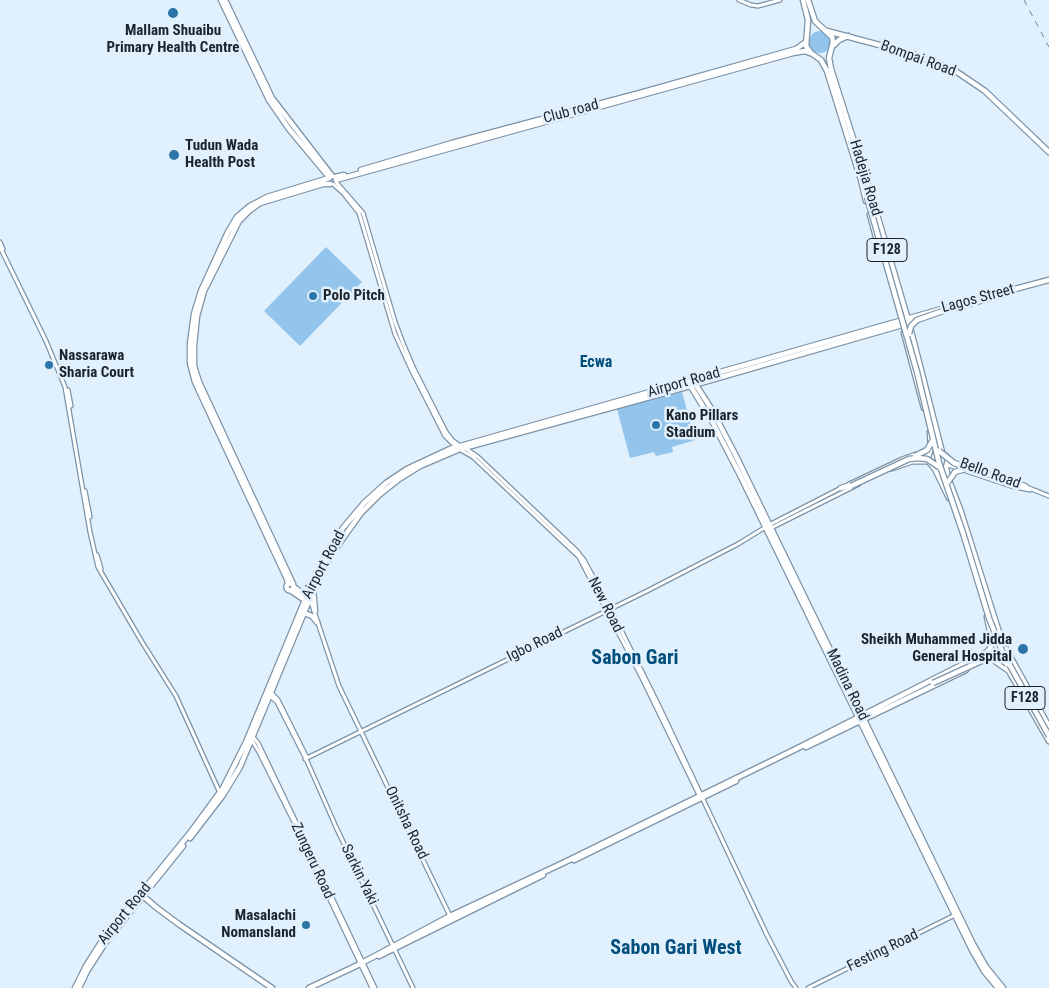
<!DOCTYPE html>
<style>
body{margin:0}
canvas{display:block;background:#e1f0fd}
</style>
<canvas width="1049" height="988"></canvas>
<script>
const context = document.querySelector('canvas').getContext('2d');
context.lineJoin = 'round';
function paint(path, color) { context.fillStyle = color; context.fill(path, 'evenodd'); }
const shape = rows => new Path2D(rows.map(r => 'M' + r).join(''));
function stroke(path, color, width, dash) { context.strokeStyle = color; context.lineWidth = width; context.lineCap = dash ? 'butt' : 'round'; context.setLineDash(dash || []); context.stroke(path); }
function write(font, color, halo, rows, align = 'center') {
  context.font = font + ' "Roboto Condensed",sans-serif'; context.lineWidth = 5; context.setLineDash([]); context.textBaseline = 'middle'; context.strokeStyle = halo; context.fillStyle = color; for (const [text, x, y, turn = 0] of rows) {
    context.save(); context.translate(x, y); context.rotate((+turn || 0) * Math.PI / 180); context.textAlign = isNaN(turn) ? turn : align; if (halo) context.strokeText(text, 0, 0); context.fillText(text, 0, 0); context.restore();
  }
}
const green = shape([
 '809 42a11 11 0 1 1 22 0a11 11 0 1 1-22 0Z',
 [326,247,362,282,300,346,264,311],
 [682,392,695,440,672,447,673,452,656,456,654,452,630,458,617,409]
]);
const minor = shape([
 [739,0,751,5,758,6,780,0],
 [336,182,363,213,395,322,403,343,414,369,446,432,452,440,460,446],
 [333,184,344,194,359,213,395,334,412,371,445,436,456,447],
 [0,242,3,249],
 [0,247,46,341,65,387,90,532,98,567,142,642,176,696,220,793],
 [68,390,71,406],
 [465,448,478,457,576,550,584,560,613,614,659,706,767,935,791,981,796,988],
 [461,450,473,457,579,557,642,678,700,797],
 [948,465,1011,486,1030,490],
 [892,469,912,462,929,462],
 [849,484,902,459,916,454,928,455],
 [1024,486,1049,496],
 [85,491,90,517],
 [771,528,859,484],
 [97,555,101,569],
 [310,599,339,686,450,916],
 [270,691,278,700,307,758],
 [269,695,277,702,307,761,336,827,413,988],
 [253,737,258,743,271,770,375,988],
 [251,739,259,752,294,822],
 [305,759,647,591,738,544,769,525,841,488],
 [297,830,372,988],
 [808,988,955,915]
]);
const major = shape([
 [221,0,269,100,289,129,329,177],
 [225,0,272,98,332,176],
 [803,0,808,20,806,46,811,53,821,60,827,71,861,180,866,201],
 [808,0,815,21,832,37,833,42,829,58,831,69,873,201,908,320],
 [827,31,913,54,954,70,985,91,1049,152],
 [834,45,839,40,848,36],
 [361,170,452,143,640,93,796,49,806,42],
 [335,177,344,175],
 [336,180,793,53,805,51,810,53],
 [870,215,876,237],
 [959,304,1049,280],
 [956,308,1004,294],
 [910,327,942,452],
 [904,333,924,408],
 [694,382,712,410,736,456,973,944,986,967,1003,988],
 [690,385,713,423,740,475,972,950,984,971,998,988],
 [930,432,931,448,928,457,929,462,935,469,949,498],
 [946,456,948,459,946,468,948,478,960,509,1003,645],
 [1008,481,1025,486],
 [841,488,851,485],
 '286.5 587a3.5 3.5 0 1 1 7 0a3.5 3.5 0 1 1-7 0Z',
 [288,584,287,579,195,382,190,363,190,344,194,314,201,291,228,232,237,217,250,206,267,197,329,178],
 [293,584,199,382,194,366,194,345,197,316,204,291,239,221,249,211,260,203,323,184,330,184],
 [294,587,308,598],
 [290,590,306,601],
 [313,590,315,611],
 [304,613,312,616,317,622],
 [987,617,991,636,989,655,992,659,1009,671,1049,741],
 [1006,649,1049,727],
 [806,747,966,670],
 [190,838,223,795,240,767,316,584,331,555,361,513,379,495,399,479,420,466,460,449,690,386,916,321],
 [574,860,736,781],
 [143,896,157,908,180,925,272,988],
 [379,956,543,875],
 [75,988,86,966,102,941,190,833,223,788,246,742,312,583,330,549,343,528,364,503,386,483,407,469,450,449,952,306],
 [79,988,87,971,105,943,183,846],
 [309,988,358,965,450,916,563,863,800,747,983,654]
]);
const rail = shape([
 [1024,0,1049,47]
]);
const majorBridge = shape([
 [867,197,917,372,939,463,963,533,989,618,1002,651,1049,736],
 [909,334,911,326,917,320,963,304],
 [939,451,954,463,1008,481],
 [915,456,927,450,933,440],
 [948,482,955,472,965,469],
 [851,486,909,459,918,458,927,459,939,467],
 [980,658,990,649,994,636],
 [933,683,988,658,1001,659,1007,664]
]);
const markers = [
 [173,13,6,"#2c75a9"],
 [174,155,6,"#2c75a9"],
 [313,296,5,"#2c75a9"],
 [49,365,5,"#2c75a9"],
 [656,425,5,"#2c75a9"],
 [1023,649,6,"#2c75a9"],
 [306,925,5,"#2c75a9"]
];
const shields = [
 [887,250,40],
 [1025,698,40]
];
const shieldNames = [
 ["F128",887,250],
 ["F128",1025,698]
];
const poiNames = [
 ["Mallam Shuaibu",173,31,"center"],
 ["Primary Health Centre",173,48,"center"],
 ["Tudun Wada",185,146],
 ["Health Post",185,163],
 ["Polo Pitch",323,296],
 ["Nassarawa",59,356],
 ["Sharia Court",59,373],
 ["Kano Pillars",666,416],
 ["Stadium",666,433],
 ["Sheikh Muhammed Jidda",1012,640,"right"],
 ["General Hospital",1012,657,"right"],
 ["Masalachi",296,916,"right"],
 ["Nomansland",296,933,"right"]
];
const streetNames = [
 ["Bompai Road",918,59,20],
 ["Club road",571,112,-15],
 ["Hadejia Road",865,178,73],
 ["Lagos Street",978,299,-15],
 ["Airport Road",684,383,-16],
 ["Bello Road",990,474,20],
 ["Airport Road",324,565,-62],
 ["New Road",605,605,63],
 ["Igbo Road",535,645,-26],
 ["Madina Road",847,685,64],
 ["Onitsha Road",406,823,64],
 ["Zungeru Road",312,861,65],
 ["Sarkin Yaki",359,875,64],
 ["Airport Road",125,914,-51],
 ["Festing Road",883,951,-26]
];
const neighbourhoodNames = [
 ["Ecwa",596,363]
];
const districtNames = [
 ["Sabon Gari",635,659],
 ["Sabon Gari West",676,949]
];
paint(green, '#92c4ec');
stroke(minor, '#7c93a7', 5.5);
stroke(major, '#7c93a7', 7);
stroke(minor, '#fff', 3);
stroke(major, '#fff', 4.5);
stroke(rail, '#77838d', 1, [6, 6]);
stroke(majorBridge, '#7c93a7', 7, []);
stroke(majorBridge, '#fff', 4.5);
for (const [x, y, r, color] of markers) { const dot = new Path2D(); dot.arc(x, y, r, 0, 2 * Math.PI); context.fillStyle = color; context.fill(dot); stroke(dot, '#e1f0fd', 2); }
for (const [x, y, w] of shields) { const box = new Path2D(); box.roundRect(x - w / 2, y - 11.5, w, 23, 4); context.fillStyle = '#e1f0fd'; context.fill(box); stroke(box, '#1b242c', 1); }
write('bold 14px', '#1b242c', null, shieldNames);
write('bold 15px', '#1b242c', '#e1f0fd', poiNames, 'left');
write('15px', '#1b242c', '#e1f0fd', streetNames);
write('bold 16px', '#004e7b', '#e1f0fd', neighbourhoodNames);
write('bold 20px', '#004e7b', '#e1f0fd', districtNames);
</script>
